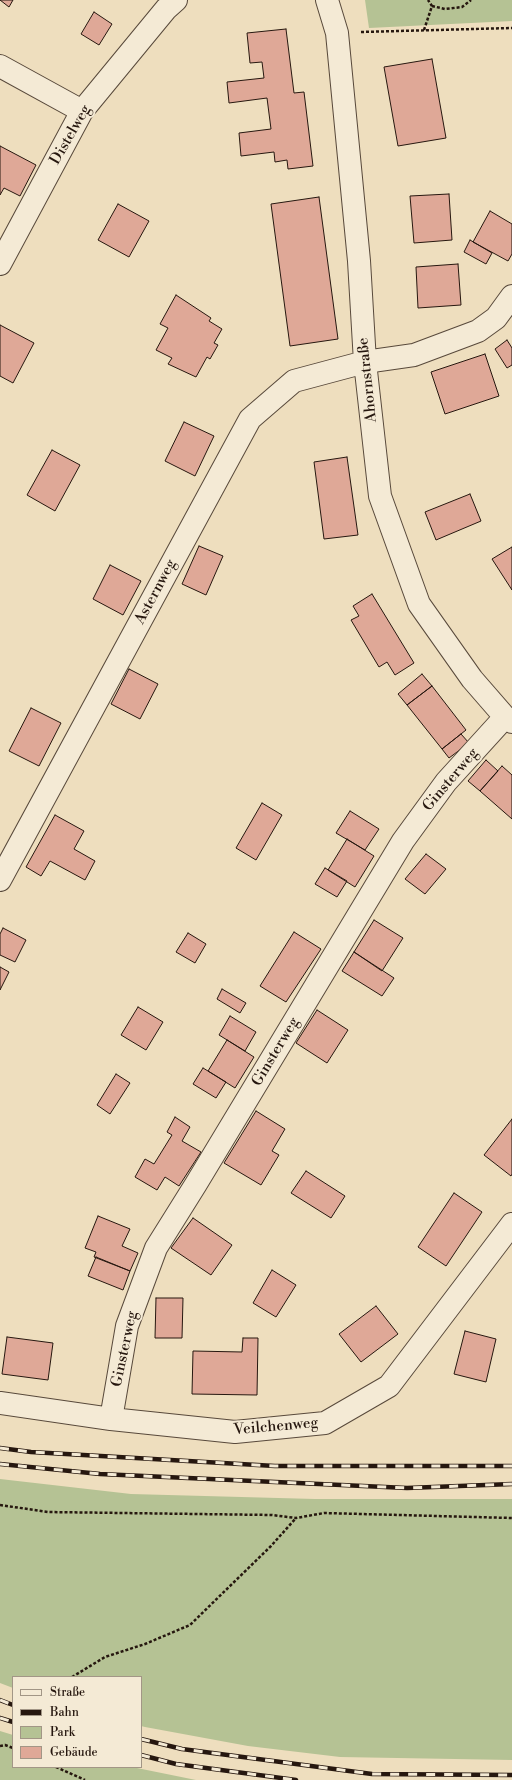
<!DOCTYPE html>
<meta charset="utf-8">
<style>
body{margin:0}
#map{position:relative;width:512px;height:1780px;overflow:hidden;background:#eedebe;font-family:"Libre Bodoni",serif}
canvas{display:block}
.legend{position:absolute;left:12px;top:1676px;width:130px;height:92px;box-sizing:border-box;background:#f4ead5;border:1px solid #a29686;margin:0;padding:5px 7px;list-style:none;font-size:12px;color:#26170f}
.legend li{display:flex;align-items:center;gap:8px;height:20px}
.legend b{width:20px;border:1px solid #a29686}
</style>
<div id="map">
<canvas width="512" height="1780"></canvas>
<ul class="legend">
<li><b style="height:5px;background:#f4ead5"></b>Straße</li>
<li><b style="height:5px;background:#26170f"></b>Bahn</li>
<li><b style="height:11px;background:#b5c294"></b>Park</li>
<li><b style="height:11px;background:#dfa897"></b>Gebäude</li>
</ul>
</div>
<script>
const context = document.querySelector('canvas').getContext('2d');
context.lineJoin = 'round';
function paint(path, color) { context.fillStyle = color; context.fill(path, 'evenodd'); }
const shape = rows => new Path2D(rows.map(r => 'M' + r).join(''));
function stroke(path, color, width, dash) { context.strokeStyle = color; context.lineWidth = width; context.lineCap = dash ? 'butt' : 'round'; context.setLineDash(dash || []); context.stroke(path); }
function write(font, color, halo, rows, align = 'center') {
  context.font = font + ' "Libre Bodoni",serif'; context.lineWidth = 4; context.setLineDash([]); context.textBaseline = 'middle'; context.strokeStyle = halo; context.fillStyle = color; for (const [text, x, y, turn = 0] of rows) {
    context.save(); context.translate(x, y); context.rotate((+turn || 0) * Math.PI / 180); context.textAlign = isNaN(turn) ? turn : align; if (halo) context.strokeText(text, 0, 0); context.fillText(text, 0, 0); context.restore();
  }
}
const green = shape([
 [365,0,512,0,512,21,369,28],
 [0,1479,131,1494,315,1499,512,1499,512,1760,340,1757,248,1746,145,1727,141,1726,141,1677,13,1677,13,1688,0,1683],
 [0,1731,13,1735,13,1767,132,1767,196,1780,0,1780]
]);
const building = shape([
 [0,0,13,0,9,7,0,0],
 [94,12,112,24,99,45,81,34,94,12],
 [286,29,294,93,304,92,313,166,288,169,287,160,275,162,274,152,241,156,239,133,271,129,267,98,229,103,227,82,264,78,262,62,250,63,247,33,286,29],
 [432,59,446,138,398,146,384,67,432,59],
 [0,146,36,165,20,196,4,188,0,195,0,146],
 [449,194,452,240,414,243,410,196,449,194],
 [319,197,338,339,290,346,271,204,319,197],
 [118,204,149,221,129,257,98,240,118,204],
 [490,211,512,224,512,254,508,261,473,242,490,211],
 [470,240,492,253,486,264,464,252,470,240],
 [458,264,461,305,418,308,416,267,458,264],
 [176,295,211,318,209,321,222,329,214,343,218,345,210,359,207,357,196,377,168,364,172,358,156,350,168,328,160,324,176,295],
 [0,325,34,343,13,383,0,376,0,325],
 [507,340,512,348,512,365,507,368,495,349,507,340],
 [485,354,499,396,445,414,431,372,485,354],
 [184,422,214,436,195,476,165,461,184,422],
 [52,450,80,465,55,511,27,495,52,450],
 [347,457,358,535,324,539,314,462,347,457],
 [470,494,481,521,436,540,425,512,470,494],
 [199,546,223,556,206,595,182,584,199,546],
 [512,547,512,590,492,559,512,547],
 [110,565,141,581,123,615,93,599,110,565],
 [372,594,414,663,395,675,387,662,379,667,351,620,359,616,353,606,372,594],
 [129,669,158,684,140,719,111,704,129,669],
 [422,674,432,686,407,705,398,694,422,674],
 [432,686,466,730,442,749,407,705,432,686],
 [31,708,61,723,39,766,9,751,31,708],
 [461,734,469,743,449,758,442,749,461,734],
 [486,760,498,771,480,791,468,781,486,760],
 [502,766,512,775,512,819,480,791,502,766],
 [262,803,282,815,256,860,236,848,262,803],
 [350,811,379,829,365,850,336,833,350,811],
 [55,815,84,831,74,849,95,861,85,880,50,861,41,876,26,867,55,815],
 [347,839,374,856,355,887,328,870,347,839],
 [426,854,446,869,425,894,405,879,426,854],
 [325,868,347,881,337,897,315,884,325,868],
 [374,920,403,938,382,971,354,952,374,920],
 [3,928,26,940,15,962,0,955,0,934,3,928],
 [294,932,321,949,286,1002,260,986,294,932],
 [188,933,206,944,195,963,176,952,188,933],
 [354,952,394,978,382,996,342,971,354,952],
 [0,967,9,972,0,990,0,967],
 [222,989,246,1003,240,1013,217,999,222,989],
 [138,1007,163,1022,146,1050,121,1035,138,1007],
 [317,1010,348,1030,327,1063,296,1043,317,1010],
 [230,1016,256,1032,245,1051,219,1035,230,1016],
 [227,1040,254,1057,235,1088,208,1071,227,1040],
 [203,1068,226,1082,216,1098,193,1084,203,1068],
 [116,1074,130,1083,110,1114,97,1105,116,1074],
 [256,1111,285,1129,272,1151,279,1155,261,1185,224,1163,256,1111],
 [175,1117,190,1127,182,1141,201,1152,179,1186,165,1177,157,1190,135,1177,145,1159,154,1164,172,1135,167,1132,175,1117],
 [512,1119,512,1174,511,1176,484,1155,512,1119],
 [306,1171,345,1196,331,1218,291,1193,306,1171],
 [454,1193,482,1212,446,1266,418,1247,454,1193],
 [98,1216,130,1229,122,1246,138,1253,130,1271,94,1257,96,1252,85,1248,98,1216],
 [193,1218,232,1245,211,1275,171,1248,193,1218],
 [96,1257,130,1271,123,1290,88,1276,96,1257],
 [272,1270,296,1285,276,1317,253,1303,272,1270],
 [156,1298,183,1298,182,1338,155,1338,156,1298],
 [376,1306,398,1334,361,1362,339,1334,376,1306],
 [465,1331,496,1339,486,1382,454,1374,465,1331],
 [7,1337,53,1343,48,1380,2,1374,7,1337],
 [243,1338,258,1338,257,1395,192,1394,193,1351,242,1352,243,1338]
]);
const path = shape([
 [432,6,445,9,462,7,471,0],
 [424,30,432,6,428,0],
 [361,32,512,28],
 [0,1505,48,1512,272,1515,296,1518,324,1513,512,1518],
 [72,1677,105,1657,145,1644,190,1625,271,1546,296,1518],
 [0,1746,5,1745,13,1748],
 [56,1767,85,1780]
]);
const minor = shape([
 [327,0,337,33,359,261,365,362,380,496,419,604,472,679,505,717,512,722],
 [0,66,82,111],
 [0,264,82,111,166,9,176,0],
 [0,880,250,419,294,381,365,362,414,355,478,331,496,318,512,296],
 [0,1403,111,1419,235,1432,325,1423,389,1386,512,1224],
 [111,1419,127,1326,156,1248,196,1184,403,841,446,782,505,717]
]);
const rail = shape([
 [0,1448,31,1452,275,1466,512,1466],
 [0,1464,100,1474,407,1488,512,1484],
 [0,1700,13,1705],
 [0,1718,13,1722],
 [141,1739,182,1749,372,1774,512,1775],
 [141,1755,176,1764,296,1780]
]);
const streetNames = [
 ["Distelweg",71,135,-60],
 ["Ahornstraße",368,380,-96],
 ["Asternweg",156,592,-62],
 ["Ginsterweg",451,780,-50],
 ["Ginsterweg",276,1052,-59],
 ["Ginsterweg",125,1349,-78],
 ["Veilchenweg",276,1427,-5]
];
paint(green, '#b5c294');
paint(building, '#dfa897');
stroke(building, '#26170f', 1);
stroke(minor, '#58493b', 24);
stroke(path, '#26170f', 2.5, [3, 2]);
stroke(minor, '#f4ead5', 22);
stroke(rail, '#26170f', 4.5);
stroke(rail, '#f4ead5', 3, [9]);
write('15px', '#26170f', '#f4ead5', streetNames);
</script>
